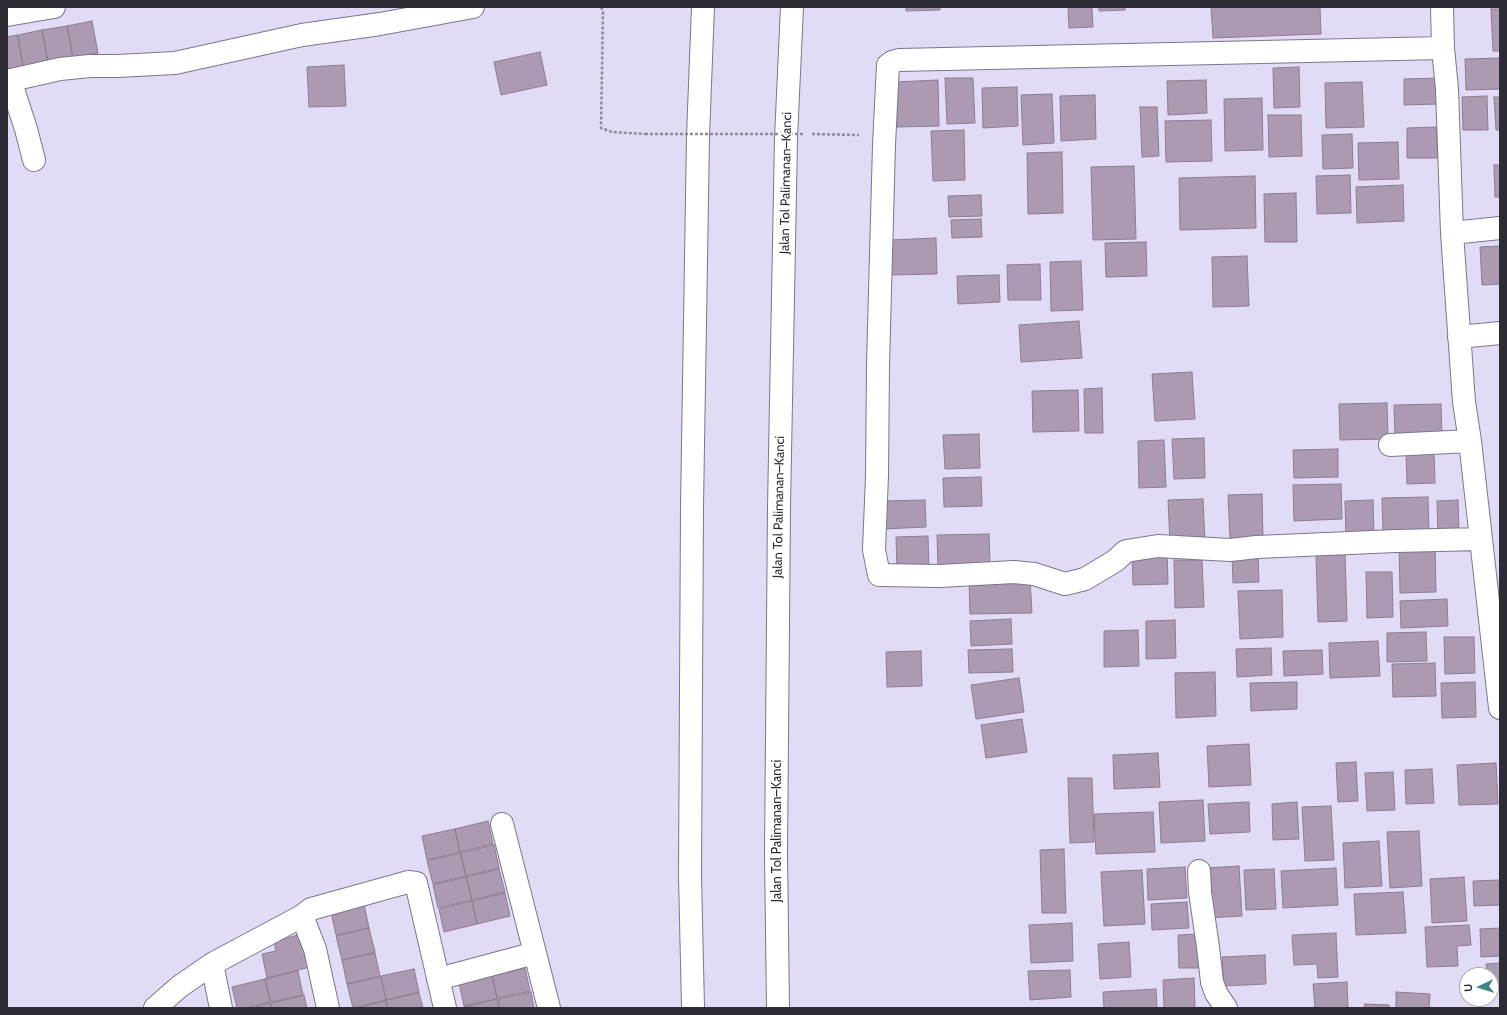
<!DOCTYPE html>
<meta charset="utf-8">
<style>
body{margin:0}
#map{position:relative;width:1507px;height:1015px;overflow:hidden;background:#e2dbf6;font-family:Cabin,sans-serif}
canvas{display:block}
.frame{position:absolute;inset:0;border:8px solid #2d2b34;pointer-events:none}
.north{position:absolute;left:1459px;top:967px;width:40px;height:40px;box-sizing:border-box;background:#fff;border:1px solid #abaaae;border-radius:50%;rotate:266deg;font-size:11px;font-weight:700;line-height:16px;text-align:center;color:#2d2b34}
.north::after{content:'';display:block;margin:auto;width:14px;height:18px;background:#3d8584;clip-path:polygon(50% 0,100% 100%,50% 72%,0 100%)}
</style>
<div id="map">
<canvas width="1507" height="1015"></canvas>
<div class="frame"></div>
<div class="north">U</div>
</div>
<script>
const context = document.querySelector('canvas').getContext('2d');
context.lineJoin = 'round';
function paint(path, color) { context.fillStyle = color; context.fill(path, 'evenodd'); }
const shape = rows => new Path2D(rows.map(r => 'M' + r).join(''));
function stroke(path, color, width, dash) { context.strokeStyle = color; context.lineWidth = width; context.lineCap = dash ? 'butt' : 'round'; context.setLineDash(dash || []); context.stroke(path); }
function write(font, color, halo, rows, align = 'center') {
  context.font = font + ' Cabin,sans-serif'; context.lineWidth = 3.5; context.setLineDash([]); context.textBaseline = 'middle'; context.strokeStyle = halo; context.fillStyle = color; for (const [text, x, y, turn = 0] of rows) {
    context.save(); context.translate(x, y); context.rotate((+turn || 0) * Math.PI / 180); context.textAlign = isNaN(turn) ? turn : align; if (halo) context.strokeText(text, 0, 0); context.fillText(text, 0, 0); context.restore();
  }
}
const building = shape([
 [906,7,940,7,940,10,906,11,906,7],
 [1068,7,1092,7,1093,27,1069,28,1068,7],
 [1099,7,1125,7,1125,10,1099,11,1099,7],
 [1211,7,1320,7,1321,34,1213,38,1211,7],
 [1491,9,1500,9,1500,51,1493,51,1491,9],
 [92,21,98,53,73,57,67,26,92,21],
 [67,26,73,58,48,62,42,30,67,26],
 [42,30,48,62,23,66,18,35,42,30],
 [17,35,23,66,7,69,7,37,17,35],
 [540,52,547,85,501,95,494,62,540,52],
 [1500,58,1500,89,1466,90,1465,59,1500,58],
 [344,65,346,106,309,107,307,67,344,65],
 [1299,67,1300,107,1274,108,1273,68,1299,67],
 [945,78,973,78,975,123,947,124,945,78],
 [1439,78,1439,104,1404,105,1404,79,1439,78],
 [938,80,939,126,897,127,896,82,938,80],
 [1206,80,1207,113,1168,115,1167,81,1206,80],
 [1362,82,1364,127,1326,128,1325,83,1362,82],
 [1017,87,1018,126,983,128,982,88,1017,87],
 [1052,94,1054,143,1023,145,1021,95,1052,94],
 [1095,95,1096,139,1061,141,1060,96,1095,95],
 [1487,96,1488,130,1463,130,1462,97,1487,96],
 [1494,97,1500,97,1500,130,1496,130,1494,97],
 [1262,98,1263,150,1225,151,1224,99,1262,98],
 [1140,107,1157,107,1159,156,1142,157,1140,107],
 [1268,115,1301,115,1302,156,1269,157,1268,115],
 [1211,120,1212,161,1166,162,1165,121,1211,120],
 [1436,127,1438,158,1407,158,1407,128,1436,127],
 [964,130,965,180,933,181,931,131,964,130],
 [1352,134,1353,168,1323,169,1322,135,1352,134],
 [1398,142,1399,179,1359,180,1358,143,1398,142],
 [1062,152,1063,213,1028,214,1027,153,1062,152],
 [1494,165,1500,165,1500,197,1495,197,1494,165],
 [1134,166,1136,239,1093,240,1091,167,1134,166],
 [1350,175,1351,213,1317,214,1316,176,1350,175],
 [1255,176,1256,228,1180,230,1179,178,1255,176],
 [1403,185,1404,221,1357,223,1356,187,1403,185],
 [1296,193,1297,242,1265,242,1264,194,1296,193],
 [981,195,982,216,949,217,948,196,981,195],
 [981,219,982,237,952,238,951,220,981,219],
 [936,238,937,274,891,275,890,240,936,238],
 [1146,242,1147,276,1106,277,1105,243,1146,242],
 [1500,246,1500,284,1482,285,1480,247,1500,246],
 [1247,256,1249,306,1213,307,1212,257,1247,256],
 [1081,261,1083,310,1051,311,1050,262,1081,261],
 [1040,264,1041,300,1008,300,1007,265,1040,264],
 [999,275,1000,302,958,304,957,276,999,275],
 [1079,321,1082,358,1021,362,1019,325,1079,321],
 [1192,372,1195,419,1155,421,1152,374,1192,372],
 [1102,388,1103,433,1085,433,1084,389,1102,388],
 [1078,390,1079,431,1033,432,1032,391,1078,390],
 [1387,403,1388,439,1340,440,1339,404,1387,403],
 [1441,404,1442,436,1395,437,1394,405,1441,404],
 [979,434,980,468,945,469,943,435,979,434],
 [1204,438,1205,478,1174,479,1172,439,1204,438],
 [1164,440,1166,487,1139,488,1138,441,1164,440],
 [1338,449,1338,477,1294,478,1293,450,1338,449],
 [1434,452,1435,483,1407,484,1406,453,1434,452],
 [981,477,982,506,944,507,943,478,981,477],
 [1341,484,1342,519,1294,521,1293,485,1341,484],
 [1262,494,1263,538,1230,539,1228,495,1262,494],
 [1428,497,1429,533,1383,534,1382,498,1428,497],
 [1203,499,1205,543,1170,544,1168,500,1203,499],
 [925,500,926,527,883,529,882,501,925,500],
 [1373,500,1374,536,1346,537,1345,501,1373,500],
 [1458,500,1459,534,1438,535,1437,501,1458,500],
 [989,534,990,564,938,566,937,535,989,534],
 [928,536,929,569,897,570,896,537,928,536],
 [1435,542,1436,592,1400,593,1399,543,1435,542],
 [1167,550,1168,584,1133,585,1132,551,1167,550],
 [1345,553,1347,621,1318,622,1316,554,1345,553],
 [1258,554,1259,582,1233,583,1232,555,1258,554],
 [1174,560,1202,560,1204,607,1175,608,1174,560],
 [1366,572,1392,572,1393,617,1367,618,1366,572],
 [1030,578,1032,613,970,614,969,580,1030,578],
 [1282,590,1283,637,1240,639,1238,591,1282,590],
 [1447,599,1448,626,1401,628,1400,601,1447,599],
 [1011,619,1012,644,971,646,970,621,1011,619],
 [1175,620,1176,658,1146,659,1146,621,1175,620],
 [1138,630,1139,666,1104,667,1104,631,1138,630],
 [1426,632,1427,661,1387,662,1387,633,1426,632],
 [1444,637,1474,637,1475,673,1445,674,1444,637],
 [1378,641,1380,676,1330,678,1329,643,1378,641],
 [1271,648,1272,675,1237,677,1236,649,1271,648],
 [1012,649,1013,672,969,673,968,650,1012,649],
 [1322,650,1323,674,1284,676,1283,651,1322,650],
 [921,651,922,686,887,687,886,652,921,651],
 [1435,663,1436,696,1393,697,1392,664,1435,663],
 [1215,672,1216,716,1176,718,1175,673,1215,672],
 [1019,678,1024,712,976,719,971,685,1019,678],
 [1297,682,1297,709,1251,711,1250,683,1297,682],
 [1475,682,1476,717,1442,718,1441,683,1475,682],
 [1022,719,1027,752,986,758,981,725,1022,719],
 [1249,744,1251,785,1209,787,1207,746,1249,744],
 [1158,753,1160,787,1114,789,1113,755,1158,753],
 [1356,762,1358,801,1338,802,1336,763,1356,762],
 [1496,763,1498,804,1459,805,1457,765,1496,763],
 [1432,769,1434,803,1406,804,1405,770,1432,769],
 [1393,772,1395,810,1367,811,1365,773,1393,772],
 [1068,778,1092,778,1094,842,1070,843,1068,778],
 [1203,800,1205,841,1161,843,1159,802,1203,800],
 [1249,802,1250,832,1210,834,1208,804,1249,802],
 [1297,802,1299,839,1273,840,1272,804,1297,802],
 [1331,806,1334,860,1305,861,1302,807,1331,806],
 [1153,812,1155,852,1096,854,1094,814,1153,812],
 [488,821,493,844,460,852,455,829,488,821],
 [455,829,460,852,427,860,422,836,455,829],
 [1419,831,1422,886,1390,888,1387,832,1419,831],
 [1379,841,1382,886,1345,888,1343,843,1379,841],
 [494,845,499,868,466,876,461,853,494,845],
 [1064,849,1066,913,1042,913,1040,850,1064,849],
 [460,853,466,876,433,884,427,861,460,853],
 [1239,866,1242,916,1208,918,1206,868,1239,866],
 [1185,867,1187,898,1148,900,1147,869,1185,867],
 [1336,868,1338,905,1283,908,1281,871,1336,868],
 [499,869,505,892,472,900,466,877,499,869],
 [1274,869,1276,909,1246,910,1244,870,1274,869],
 [1142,870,1145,924,1104,926,1101,872,1142,870],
 [466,877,472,900,438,908,433,885,466,877],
 [1464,877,1467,921,1432,923,1430,879,1464,877],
 [1500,880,1500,905,1474,906,1473,881,1500,880],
 [1403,892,1406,933,1356,935,1354,894,1403,892],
 [505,893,510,916,477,924,472,901,505,893],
 [472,901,477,924,444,932,439,909,472,901],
 [1187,902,1189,928,1152,930,1151,904,1187,902],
 [364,904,369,928,336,935,331,912,364,904],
 [1072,923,1073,961,1031,963,1029,925,1072,923],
 [1469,925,1471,945,1457,946,1458,966,1427,967,1425,927,1469,925],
 [369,928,375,952,342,960,336,936,369,928],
 [1500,928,1500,956,1481,957,1480,929,1500,928],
 [1336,933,1338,977,1318,978,1317,964,1294,965,1292,935,1336,933],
 [301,934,310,967,267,978,262,954,276,951,274,942,301,934],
 [1201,934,1203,968,1179,968,1178,935,1201,934],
 [1129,942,1131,977,1100,979,1098,944,1129,942],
 [375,953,380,976,347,984,342,960,375,953],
 [1265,955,1266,984,1224,986,1222,957,1265,955],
 [1500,963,1500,983,1491,983,1491,975,1487,975,1486,964,1500,963],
 [525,968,530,991,497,998,492,975,525,968],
 [414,969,419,992,386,1000,381,976,414,969],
 [1070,970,1071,997,1030,1000,1028,971,1070,970],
 [298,971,303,995,271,1002,265,979,298,971],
 [492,975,497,999,464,1006,459,983,492,975],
 [381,977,386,1000,353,1008,347,984,381,977],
 [1194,978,1195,1008,1164,1008,1163,980,1194,978],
 [265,979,270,1002,247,1008,237,1008,232,987,265,979],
 [1347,982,1348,1008,1315,1008,1313,984,1347,982],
 [1156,989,1157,1008,1104,1008,1103,992,1156,989],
 [531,992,534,1008,500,1008,498,999,531,992],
 [1396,992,1430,994,1429,1008,1396,1008,1396,992],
 [419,993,423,1008,388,1008,386,1000,419,993],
 [304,995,307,1008,272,1008,271,1003,304,995],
 [497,999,499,1008,464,1007,497,999],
 [386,1001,388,1008,354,1008,386,1001],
 [270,1003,272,1008,251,1008,270,1003],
 [1365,1004,1389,1005,1389,1008,1364,1008,1365,1004]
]);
const path = shape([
 [601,7,603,11,601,128,612,132,645,134],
 [812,134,859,135]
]);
const minor = shape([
 [1442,7,1443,48],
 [7,15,54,7],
 [10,80,26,129,34,160],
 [7,81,60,69,90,66,117,66,175,63,302,35,380,24,473,7],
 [1452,233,1500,228],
 [1459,337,1500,333],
 [1390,445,1470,441],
 [1481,539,1396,541,1257,547,1230,550,1158,546,1126,551,1115,561,1085,579,1065,584,1034,574,1014,572,939,576,879,575,874,550,877,476,878,365,884,145,888,65,892,62,899,60,1443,48,1447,89,1452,233,1464,402,1470,441,1481,539,1500,708],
 [502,824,549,1008],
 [1199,871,1200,892,1208,947,1212,982,1216,993,1226,1008],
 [302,916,311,909,408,882,416,883,445,1008],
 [212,964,302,916,315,949,328,1008],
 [438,979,535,953],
 [155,1008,179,987,212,964,221,1008]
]);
const motorway = shape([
 [693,1008,690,875,692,507,698,136,703,7],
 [778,1008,776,853,779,507,786,138,792,7]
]);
const pathBridge = shape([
 [645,134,805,134]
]);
const streetNames = [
 ["Jalan Tol Palimanan–Kanci",786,183,-89],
 ["Jalan Tol Palimanan–Kanci",779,507,-89],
 ["Jalan Tol Palimanan–Kanci",777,831,-90]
];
paint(building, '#ac9ab2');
stroke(building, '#8c7c91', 1);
stroke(minor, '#7b758d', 24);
stroke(motorway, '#7b758d', 24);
stroke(path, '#8e899c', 2.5, [3, 2]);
stroke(minor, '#fff', 22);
stroke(motorway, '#fff', 22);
stroke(pathBridge, '#8e899c', 2.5, [3, 2]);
write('13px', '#2d2b34', '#fff', streetNames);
</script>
